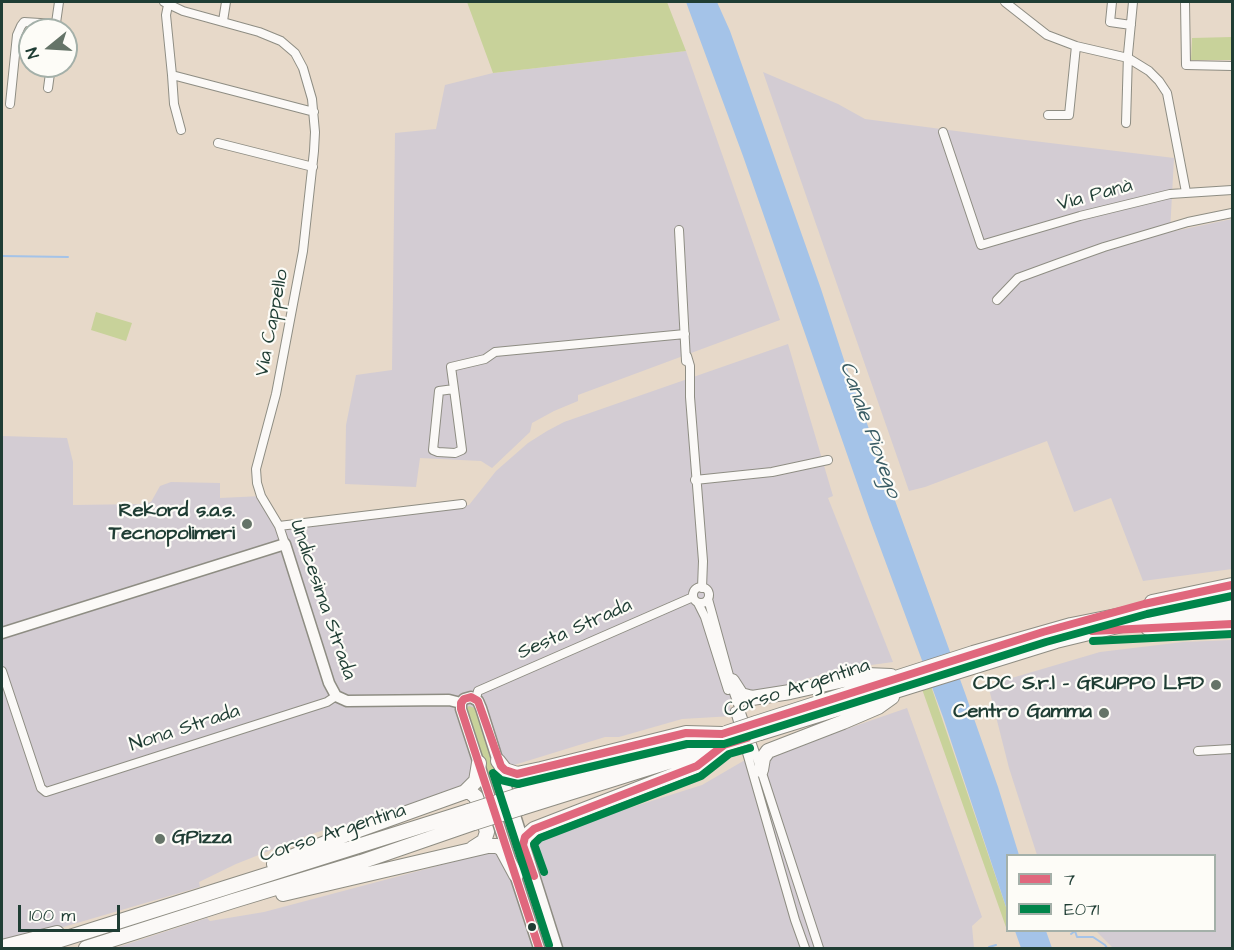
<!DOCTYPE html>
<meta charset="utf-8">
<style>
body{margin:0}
#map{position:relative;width:1234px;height:950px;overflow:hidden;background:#e7d9c9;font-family:"Architects Daughter",sans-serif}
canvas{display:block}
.frame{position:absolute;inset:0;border:3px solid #1f3d34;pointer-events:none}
.legend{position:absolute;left:1006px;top:854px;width:210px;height:78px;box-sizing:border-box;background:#fdfcf7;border:2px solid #a4b0a9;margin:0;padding:8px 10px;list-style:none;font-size:18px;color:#1f3d34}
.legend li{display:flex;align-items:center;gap:12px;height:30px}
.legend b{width:30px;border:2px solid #a4b0a9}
.north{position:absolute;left:18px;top:18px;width:60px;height:60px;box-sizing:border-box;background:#fdfcf7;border:2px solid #a4b0a9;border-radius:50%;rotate:252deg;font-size:16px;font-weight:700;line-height:24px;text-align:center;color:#1f3d34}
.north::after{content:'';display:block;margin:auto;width:21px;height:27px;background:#657468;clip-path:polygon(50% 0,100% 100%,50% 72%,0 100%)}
.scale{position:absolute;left:18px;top:905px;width:102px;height:27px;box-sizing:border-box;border:3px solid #1f3d34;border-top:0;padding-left:8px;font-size:18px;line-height:21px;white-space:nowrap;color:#1f3d34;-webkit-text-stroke:4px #fdfcf7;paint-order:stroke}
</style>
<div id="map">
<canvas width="1234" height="950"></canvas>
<div class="frame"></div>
<ul class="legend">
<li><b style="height:8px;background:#e0677d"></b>7</li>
<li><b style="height:8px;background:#00854a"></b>E071</li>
</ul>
<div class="north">N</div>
<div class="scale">100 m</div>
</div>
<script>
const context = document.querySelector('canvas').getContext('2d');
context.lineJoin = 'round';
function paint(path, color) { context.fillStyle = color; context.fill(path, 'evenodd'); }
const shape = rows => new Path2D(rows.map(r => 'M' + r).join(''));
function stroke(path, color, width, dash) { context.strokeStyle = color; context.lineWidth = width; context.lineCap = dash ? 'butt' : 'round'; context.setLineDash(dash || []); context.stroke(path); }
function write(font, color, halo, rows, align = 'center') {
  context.font = font + ' "Architects Daughter",sans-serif'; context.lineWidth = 4.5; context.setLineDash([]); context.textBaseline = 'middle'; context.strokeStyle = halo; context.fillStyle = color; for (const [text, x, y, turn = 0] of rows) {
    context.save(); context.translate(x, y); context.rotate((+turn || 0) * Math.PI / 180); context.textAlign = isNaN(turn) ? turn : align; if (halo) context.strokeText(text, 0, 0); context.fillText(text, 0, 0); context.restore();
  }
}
const industrial = shape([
 [686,51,780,320,578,395,578,401,554,411,532,423,530,432,492,468,481,461,420,458,416,487,345,484,346,425,356,375,392,370,395,133,436,129,445,85,493,73],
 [763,72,838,104,865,119,1017,139,1174,158,1170,232,1232,219,1232,569,1143,581,1111,498,1074,512,1047,441,925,487,909,491],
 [788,344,833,496,828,498,893,662,842,669,764,691,729,703,733,716,682,719,619,737,605,737,514,765,469,783,461,788,348,830,342,824,309,835,236,864,199,882,200,887,53,930,2,941,2,436,67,438,73,462,73,505,143,504,151,502,160,486,171,482,220,483,220,498,262,496,278,523,469,505,496,471,528,443,547,431,564,422],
 [1232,640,1232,948,1113,948,1096,931,1214,930,1214,856,1037,855,1009,768,988,685,1100,652,1183,642],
 [907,708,982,917,972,926,974,948,115,948,207,918,210,921,264,912,490,852,702,785,745,760,771,755]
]);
const green = shape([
 [467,2,667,2,686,51,493,73],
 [1232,37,1232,60,1191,60,1192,38],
 [96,312,132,323,126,341,91,330],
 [931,686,1007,910,1007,930,922,689],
 [469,706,475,708,494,769,491,775,487,774,466,709]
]);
const water = shape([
 [686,2,717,2,730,31,821,289,845,363,965,693,998,787,1019,855,1008,856,1007,910,943,717,870,520,743,156],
 [1015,931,1046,931,1052,948,1021,948]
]);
const stream = shape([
 [2,256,68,257],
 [1071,934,1075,931,1077,937,1093,937,1105,945,1107,948],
 [989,947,996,945]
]);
const minor = shape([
 [164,2,183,11,259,32,281,41,295,53,303,68,312,99,315,132,314,151,303,251,276,394,256,469,257,483,261,496,279,526,285,544],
 [1005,2,1047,35,1076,46,1128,58,1149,71,1159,81,1167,93,1186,192],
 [1112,2,1110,22,1131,25],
 [1185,2,1186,65,1232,66],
 [168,5,166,15,172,75,314,112],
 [223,21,226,2],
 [55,30,59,2],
 [172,75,174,104,181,130],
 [48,88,51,66],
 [10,104,17,35,21,26,24,22,56,24],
 [1048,115,1069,115,1076,46],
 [1126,123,1128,54,1133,2],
 [943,132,981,245,1080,216,1170,194,1232,190],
 [218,143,313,167],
 [679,230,686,361],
 [997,300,1018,278,1059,263,1104,247,1188,222,1232,213],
 [687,356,690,366,690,397,703,561,702,588],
 [454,389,462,450,455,453,438,452,433,450,439,391,454,389,451,367,485,359,495,352,685,334],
 [695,480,772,472,828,460],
 [279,526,462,504],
 '693 595a8 8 0 1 1 16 0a8 8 0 1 1-16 0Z',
 [708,599,733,690,761,770,819,948],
 [698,603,705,617,728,690],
 [2,671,41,788,46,792,327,702,336,696],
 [476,698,478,691,693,597],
 [735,711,795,920,805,948],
 [1198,751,1232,749]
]);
const tertiary = shape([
 [2,633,285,544,329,683,336,696,347,701,449,700,461,703],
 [539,948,461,709,461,703,464,699,471,697,478,701,481,708,557,948]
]);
const trunk = shape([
 [1152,602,1232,585],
 [1148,628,1232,624],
 [732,681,741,695,752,698,790,692,866,675,891,676],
 [756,723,973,653,1071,625,1146,610,1232,599],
 [760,733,1056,641,1147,619,1232,610],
 [498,761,505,770,517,774,541,769,686,733,722,734],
 [761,770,763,758,768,751,843,722,878,707,892,697],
 [465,792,470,792,476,797,487,832,484,841,473,848],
 [516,796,712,737],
 [521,808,716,747],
 [523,845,525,837,534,829,697,766,724,745],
 [274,864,345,835,465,792,476,781,479,763],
 [283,894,488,846,497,846,502,849,516,875],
 [2,947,57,933],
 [35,948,469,811],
 [86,948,233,901,361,862,474,823]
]);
const trunkBridge = shape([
 [726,733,756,723],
 [729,743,760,733],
 [469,811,516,796],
 [474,823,521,808]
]);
const bus1 = shape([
 [1092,631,1232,624],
 [534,876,523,845,525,837,534,829,697,766,724,745,747,738],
 [539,948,461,709,461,703,464,699,471,697,478,701,501,766,505,770,517,774,686,733,722,734,1043,632,1144,604,1232,585]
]);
const bus2 = shape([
 [1093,641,1232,634],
 [544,872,534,844,540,838,701,776,729,754,750,748],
 [549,945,493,773,501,780,518,784,687,744,724,744,1046,642,1147,614,1232,596]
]);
const markers = [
 [247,524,6,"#657468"],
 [1216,685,6,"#657468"],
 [1104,713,6,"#657468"],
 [160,839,6,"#657468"],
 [532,927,5,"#1f3d34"]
];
const streetNames = [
 ["Via Panà",1095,196,-15],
 ["Via Cappello",273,323,-79],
 ["Undicesima Strada",322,600,71],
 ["Sesta Strada",575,630,-24],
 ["Corso Argentina",797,689,-18],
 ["Nona Strada",185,729,-18],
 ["Corso Argentina",333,834,-18]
];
const poiNames = [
 ["Rekord s.a.s.",235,512],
 ["Tecnopolimeri",235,535],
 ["CDC S.r.l – GRUPPO LFD",1204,685],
 ["Centro Gamma",1092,713],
 ["GPizza",172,839,"left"]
];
const waterNames = [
 ["Canale Piovego",869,430,70]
];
paint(industrial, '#d3ccd3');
paint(green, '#c8d29a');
paint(water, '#a4c3e8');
stroke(stream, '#a4c3e8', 2);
stroke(minor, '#8e8d83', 10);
stroke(tertiary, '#8e8d83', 13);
stroke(trunk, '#8e8d83', 16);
stroke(minor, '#fbf9f7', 8);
stroke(tertiary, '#fbf9f7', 10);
stroke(trunk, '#fbf9f7', 14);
stroke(trunkBridge, '#8e8d83', 16, []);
stroke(trunkBridge, '#fbf9f7', 14);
stroke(bus1, '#e0677d', 8);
stroke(bus2, '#00854a', 8);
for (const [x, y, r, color] of markers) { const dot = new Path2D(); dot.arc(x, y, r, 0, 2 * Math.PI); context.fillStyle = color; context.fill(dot); stroke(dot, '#fdfcf7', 2); }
write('20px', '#1f3d34', '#fdfcf7', streetNames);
write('bold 20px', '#1f3d34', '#fdfcf7', poiNames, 'right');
write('italic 21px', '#395c64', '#fdfcf7', waterNames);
</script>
